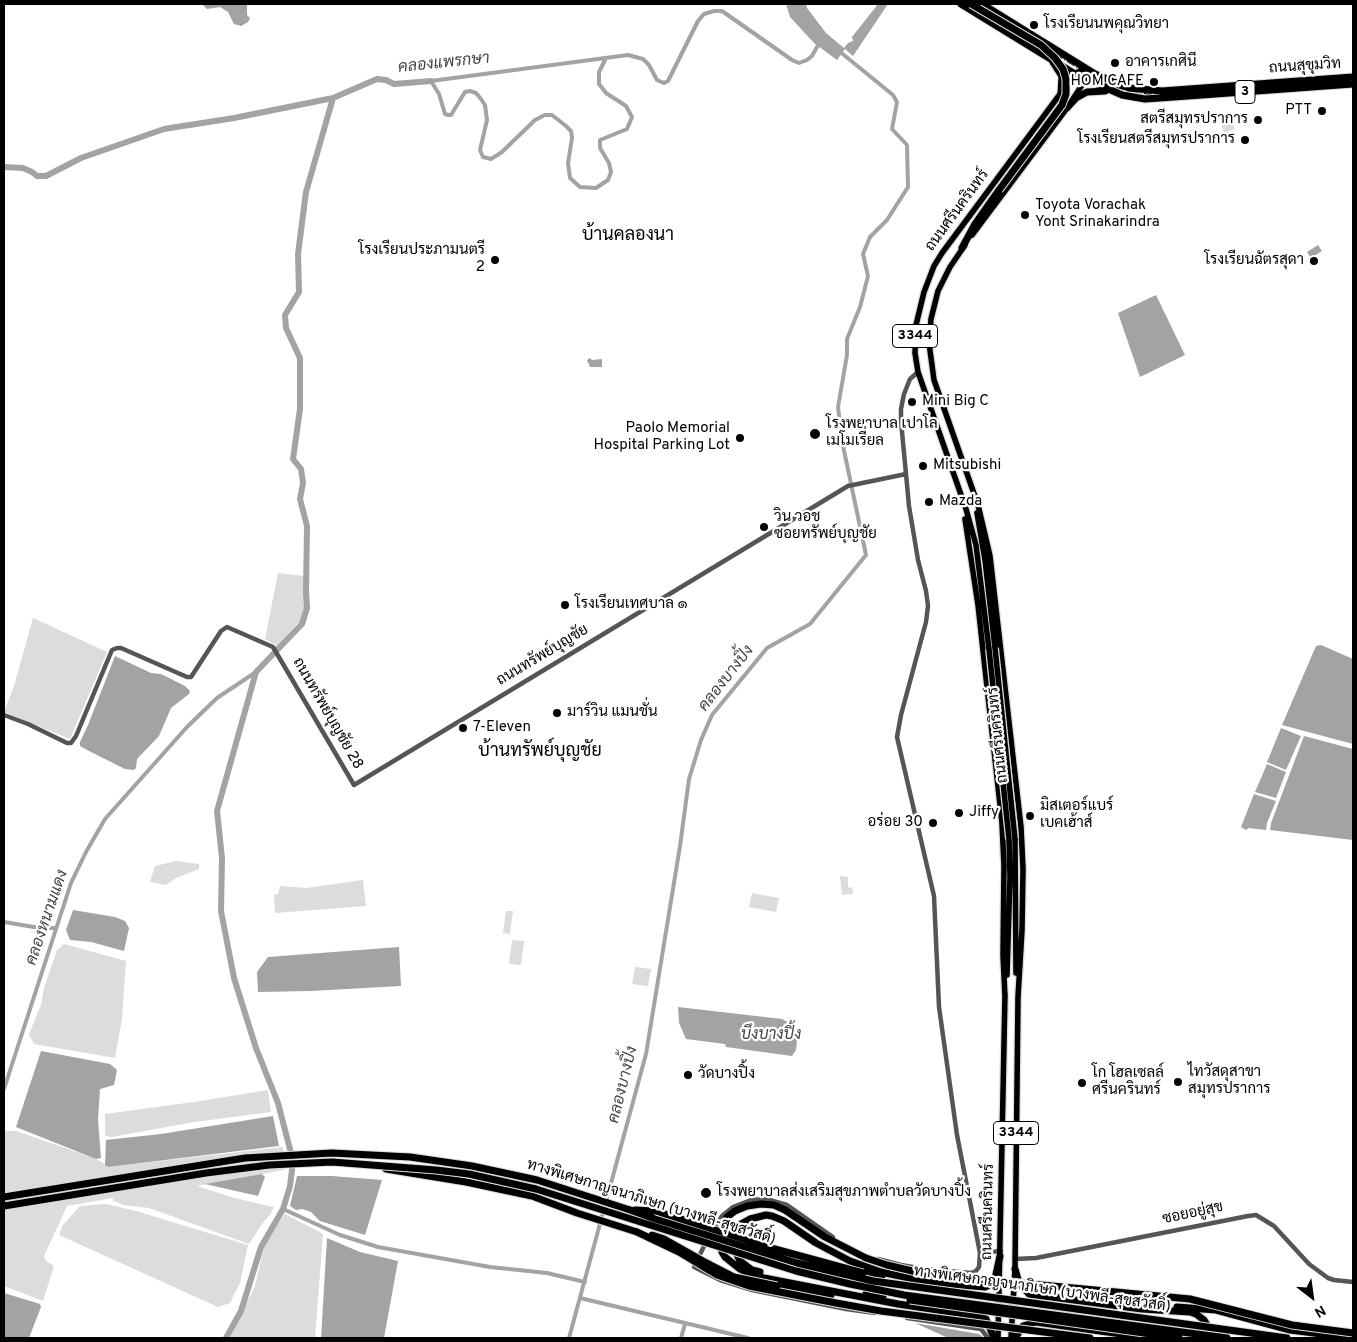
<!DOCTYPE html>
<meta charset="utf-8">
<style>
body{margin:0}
#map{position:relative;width:1357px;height:1342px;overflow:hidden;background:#fff;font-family:Overpass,sans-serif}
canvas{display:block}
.frame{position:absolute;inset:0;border:5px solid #000;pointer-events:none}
.north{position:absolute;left:1287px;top:1272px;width:50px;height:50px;-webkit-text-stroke:4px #fff;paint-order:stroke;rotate:150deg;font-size:14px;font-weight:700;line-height:20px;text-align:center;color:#000}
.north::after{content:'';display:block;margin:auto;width:18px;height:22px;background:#000;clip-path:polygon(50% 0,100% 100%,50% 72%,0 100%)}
</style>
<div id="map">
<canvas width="1357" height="1342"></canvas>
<div class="frame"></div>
<div class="north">N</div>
</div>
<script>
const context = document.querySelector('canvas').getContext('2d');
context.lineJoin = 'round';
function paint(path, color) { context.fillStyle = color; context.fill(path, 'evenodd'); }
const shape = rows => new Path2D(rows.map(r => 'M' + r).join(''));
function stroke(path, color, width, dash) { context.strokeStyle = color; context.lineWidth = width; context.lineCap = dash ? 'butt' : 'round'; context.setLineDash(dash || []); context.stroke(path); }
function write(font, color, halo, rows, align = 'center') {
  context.font = font + ' Overpass,Sarabun,sans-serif'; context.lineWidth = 4.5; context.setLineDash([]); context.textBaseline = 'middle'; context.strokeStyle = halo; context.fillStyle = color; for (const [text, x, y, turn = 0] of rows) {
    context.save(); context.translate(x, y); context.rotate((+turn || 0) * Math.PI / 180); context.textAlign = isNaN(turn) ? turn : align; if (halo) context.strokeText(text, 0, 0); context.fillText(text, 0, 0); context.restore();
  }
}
const green = shape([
 [1230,115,1235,129,1224,133,1219,119],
 [278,573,304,576,305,607,302,619,277,646,265,639],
 [33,618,107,652,70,739,4,712,14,686],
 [176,861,199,864,199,869,176,878,166,885,150,882,155,866],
 [840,876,848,877,848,888,852,887,853,894,842,895],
 [363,880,366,906,275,913,274,895,278,894,280,886,306,888],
 [752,893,779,898,776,912,749,907],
 [506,911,513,911,510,934,503,933],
 [512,940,524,941,521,965,509,964],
 [64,944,126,961,122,1019,115,1058,34,1044,29,1034,41,1005,44,988,57,950],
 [635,967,651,969,648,986,632,984],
 [268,1090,271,1112,194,1122,112,1137,105,1136,105,1114,194,1102],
 [6,1131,16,1131,94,1158,102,1162,108,1167,283,1147,284,1170,197,1186,234,1198,274,1207,270,1215,262,1224,249,1244,149,1208,124,1205,113,1201,113,1198,67,1206,44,1256,45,1260,54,1266,43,1301,4,1286,4,1135],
 [106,1204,136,1211,248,1245,240,1283,230,1303,218,1307,59,1235,63,1225,80,1206],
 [285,1214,323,1234,315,1338,230,1338,255,1286,266,1239]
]);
const water = shape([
 [202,4,247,4,247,15,250,18,248,22,241,26,234,24,228,12,220,7,207,9],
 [786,4,806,4,807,8,826,33,844,48,848,43,853,41,852,37,878,4,888,4,853,56,845,49,837,60,814,43,790,17],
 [1318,245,1322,251,1311,258,1307,252],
 [1156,295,1185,355,1140,377,1118,313],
 [590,358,592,360,602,359,602,367,590,367,587,360],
 [1321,645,1353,659,1353,744,1282,725,1316,646],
 [115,656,151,673,161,674,185,686,190,691,189,694,171,708,159,736,137,759,136,768,134,770,125,769,87,750,80,746,80,742,88,725],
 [1281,728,1301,736,1286,770,1267,762],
 [1304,736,1353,749,1353,840,1270,830,1271,823],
 [1267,764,1286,772,1276,798,1255,792],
 [1254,794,1276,801,1267,823,1266,830,1249,828,1246,830,1241,827],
 [73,910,115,917,125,921,129,928,124,951,91,942,70,940,66,930],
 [399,947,401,986,311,991,258,992,257,972,268,957],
 [678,1007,782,1019,795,1026,797,1040,796,1050,792,1056,726,1047,725,1044,686,1039,679,1023],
 [41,1051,110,1064,117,1070,114,1085,100,1089,98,1120,101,1158,96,1159,16,1127],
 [273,1116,279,1146,108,1167,105,1165,106,1140,161,1134],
 [262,1174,265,1177,258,1196,205,1184],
 [297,1176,332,1176,382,1180,365,1235,320,1221,311,1212,302,1209,296,1210,290,1206],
 [327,1238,360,1252,398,1261,384,1338,321,1338],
 [4,1293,40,1304,41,1307,29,1338,4,1338],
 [915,1323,979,1334,982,1336,982,1338,948,1338]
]);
const canal = shape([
 [606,58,599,72,599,84,606,93,626,106,632,117,627,129,600,140,600,148,609,163,611,172,608,180,596,188,580,187,570,178,568,163,572,138,571,131,566,126,552,115,545,115,535,120,502,152,491,159,483,157,480,150,487,120,485,105,481,99,476,93,470,91,465,92,451,115,448,115,445,114,439,94,431,81,628,55,643,59,649,65,657,80,664,83,668,81,698,21,704,14,714,11,722,11,792,60,799,63,807,60,812,56,818,45],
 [4,922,40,928,55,928],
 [4,1089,71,883,86,852,105,819,187,727,217,698,256,672],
 [283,1209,340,1235,378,1247,490,1267,547,1273,585,1282],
 [580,1298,748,1338],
 [569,1338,646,1054,680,846,689,779,701,740,712,715,767,648,810,624,866,555,842,441,838,407,847,355,847,339,860,307,868,276,863,254,870,237,887,220,908,187,907,145,892,129,897,102,893,95,839,51],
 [681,1338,685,1324]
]);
const river = shape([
 [4,167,23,168,32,172,37,176,46,176,81,158,164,129,234,118,333,98,377,79,386,80,394,84,431,81],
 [226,1338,241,1311,261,1247,283,1209,290,1186,292,1170,291,1153,278,1103,256,1048,234,978,221,911,222,858,217,811,256,672,302,624,307,608,306,592,307,526,300,499,303,483,301,469,293,459,300,409,300,358,286,328,285,315,299,292,298,254,306,192,333,98]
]);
const minor = shape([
 [918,372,910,379,904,394,901,409,901,421,909,506,918,560,926,591,928,606,926,622,901,715,897,737,934,896,939,1007,957,1135,980,1253,1001,1251],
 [4,715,28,724,67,743,71,743,76,736,112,650,117,648,121,648,187,677,191,677,221,631,227,627,273,647,354,785,848,486,906,474],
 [712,1231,722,1216,733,1207,751,1200,766,1199,787,1205,833,1237],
 [706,1242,694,1267,720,1280,752,1290,846,1309,875,1313],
 [878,1259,901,1265,924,1269,971,1273,976,1271,979,1267,980,1253],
 [1015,1259,1036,1258,1248,1216,1256,1215,1274,1226,1309,1264,1328,1278,1334,1280,1353,1282],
 [907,1318,981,1329,988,1338]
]);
const major = shape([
 [972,235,1067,108,1086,79,1088,70],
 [965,245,950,267,938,291,931,319,929,343,934,380,978,505,990,556,1021,827,1023,869,1022,930,1018,997,1015,1269,1011,1338],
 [977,513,985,560,995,648],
 [965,519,978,605,1002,823,1004,866,1003,955,1005,997],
 [989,649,976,545,966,509,918,372,915,353,916,325,924,292,934,266,942,253,1075,74,1084,68],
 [1015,839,1016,973],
 [1007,975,1010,877,1009,839],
 [998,1338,1005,994]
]);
const highway = shape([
 [961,4,1075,74,1122,95,1145,99,1174,97,1353,84],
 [982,4,1095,74,1129,88,1162,91,1353,77],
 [1053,62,1062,76,1061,93],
 [1067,108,1076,98,1087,92,1105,91],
 [962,248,975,224,999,190],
 [386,1169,466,1182,532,1196,577,1213,637,1232],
 [4,1197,245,1158,332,1153,410,1157,472,1166,537,1180,630,1210],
 [866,1258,825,1237,785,1210,774,1205,761,1204,747,1206,735,1211,727,1217,720,1235,722,1252,725,1257,740,1269,751,1274,764,1278,898,1304,978,1316,986,1319,994,1338],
 [1015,1269,1019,1283,1029,1294,1142,1309,1190,1312,1196,1314,1204,1320,1211,1332,1211,1338],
 [760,1272,752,1270,740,1261,735,1250,734,1241,736,1233,741,1224,750,1219,766,1215,772,1216,784,1221,816,1243,850,1261,881,1272,928,1282,985,1287,993,1283,995,1279,1000,1256],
 [863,1273,882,1276],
 [777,1286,831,1295],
 [866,1294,883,1296],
 [1177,1307,1216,1310,1290,1330,1353,1338],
 [1015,1338,1023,1326,1036,1322,1150,1338]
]);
const rail = shape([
 [971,4,1103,83,1122,89,1147,94,1353,79]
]);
const majorBridge = shape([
 [995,648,1015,839],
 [989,649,1009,839]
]);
const highwayBridge = shape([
 [971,4,1041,45,1055,58,1063,69,1066,79,1066,94,1062,105,999,190],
 [4,1206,206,1173,269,1165,332,1162,436,1170,469,1174,536,1189,796,1271,850,1284,904,1295,1227,1338],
 [630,1210,655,1219,797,1263,873,1281,1287,1338],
 [635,1210,656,1211,771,1248,863,1273],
 [637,1232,679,1252,717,1275,749,1286,836,1303,881,1311,1090,1338],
 [652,1235,664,1239,703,1261,734,1277,777,1286],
 [866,1258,887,1265,925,1274,1190,1299,1292,1325,1353,1333],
 [910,1300,1179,1338]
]);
const markers = [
 [1034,25,5,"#000"],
 [1115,63,5,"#000"],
 [1154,82,5,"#000"],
 [1322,111,5,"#000"],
 [1258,120,5,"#000"],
 [1245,140,5,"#000"],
 [1025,215,5,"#000"],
 [495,260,5,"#000"],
 [1314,261,5,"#000"],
 [912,402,5,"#000"],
 [815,434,6,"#000"],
 [740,438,5,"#000"],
 [923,466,5,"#000"],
 [929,502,5,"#000"],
 [764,527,5,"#000"],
 [565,605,5,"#000"],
 [557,713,5,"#000"],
 [463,728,5,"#000"],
 [959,813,5,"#000"],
 [1030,816,5,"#000"],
 [933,823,5,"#000"],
 [688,1075,5,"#000"],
 [1178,1082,5,"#000"],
 [1082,1083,5,"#000"],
 [706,1193,6,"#000"]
];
const shields = [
 [1245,92,20],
 [915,336,45],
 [1016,1133,45]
];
const shieldNames = [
 ["3",1245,92],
 ["3344",915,336],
 ["3344",1016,1133]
];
const poiNames = [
 ["โรงเรียนนพคุณวิทยา",1044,25],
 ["อาคารเกศินี",1125,63],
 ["HOM CAFE",1144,82,"right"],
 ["PTT",1312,111,"right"],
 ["สตรีสมุทรปราการ",1248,120,"right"],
 ["โรงเรียนสตรีสมุทรปราการ",1235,140,"right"],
 ["Toyota Vorachak",1035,206],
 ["Yont Srinakarindra",1035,223],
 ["โรงเรียนประภามนตรี",485,251,"right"],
 ["2",485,268,"right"],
 ["โรงเรียนฉัตรสุดา",1304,261,"right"],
 ["Mini Big C",922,402],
 ["โรงพยาบาล เปาโล",826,425],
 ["เมโมเรี่ยล",826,442],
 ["Paolo Memorial",730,429,"right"],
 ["Hospital Parking Lot",730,446,"right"],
 ["Mitsubishi",933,466],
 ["Mazda",939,502],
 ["วิน วอช",774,518],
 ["ซอยทรัพย์บุญชัย",774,535],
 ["โรงเรียนเทศบาล ๑",575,605],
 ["มาร์วิน แมนชั่น",567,713],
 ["7-Eleven",473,728],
 ["มิสเตอร์แบร์",1040,807],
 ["เบคเฮ้าส์",1040,824],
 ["Jiffy",969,813],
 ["อร่อย 30",923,823,"right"],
 ["ไทวัสดุสาขา",1188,1073],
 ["สมุทรปราการ",1188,1090],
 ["โก โฮลเซลล์",1092,1074],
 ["ศรีนครินทร์",1092,1091],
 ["วัดบางปิ้ง",698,1075],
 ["โรงพยาบาลส่งเสริมสุขภาพตำบลวัดบางปิ้ง",717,1193]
];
const streetNames = [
 ["ถนนสุขุมวิท",1305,67,-4],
 ["ถนนศรีนครินทร์",958,211,-54],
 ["ถนนทรัพย์บุญชัย",543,656,-31],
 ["ถนนทรัพย์บุญชัย 28",327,714,60],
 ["ถนนศรีนครินทร์",999,735,-96],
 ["ทางพิเศษกาญจนาภิเษก (บางพลี-สุขสวัสดิ์)",651,1203,17],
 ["ถนนศรีนครินทร์",989,1212,-89],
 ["ซอยอยู่สุข",1193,1214,-12],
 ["ทางพิเศษกาญจนาภิเษก (บางพลี-สุขสวัสดิ์)",1042,1290,8]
];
const waterNames = [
 ["คลองแพรกษา",444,64,-6],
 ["คลองบางปิ้ง",727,679,-52],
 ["คลองหนามแดง",48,918,-71],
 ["บึงบางปิ้ง",771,1036],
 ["คลองบางปิ้ง",624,1085,-76]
];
const quarterNames = [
 ["บ้านคลองนา",628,236],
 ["บ้านทรัพย์บุญชัย",540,752]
];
paint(green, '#dcdcdc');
paint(water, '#a3a3a3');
stroke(canal, '#a3a3a3', 4);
stroke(river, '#a3a3a3', 6);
stroke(major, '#dbdbdb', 8);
stroke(highway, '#dbdbdb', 9);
stroke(minor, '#555', 4.5);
stroke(major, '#000', 5.5);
stroke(highway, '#000', 7);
stroke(rail, '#000', 1, [8, 2.5, 1, 2.5]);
stroke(majorBridge, '#dbdbdb', 8, []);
stroke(highwayBridge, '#dbdbdb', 9, []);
stroke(majorBridge, '#000', 5.5);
stroke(highwayBridge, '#000', 7);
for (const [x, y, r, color] of markers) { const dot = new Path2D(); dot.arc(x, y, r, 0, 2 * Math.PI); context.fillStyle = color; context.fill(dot); stroke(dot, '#fff', 2); }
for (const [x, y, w] of shields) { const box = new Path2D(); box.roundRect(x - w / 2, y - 11.5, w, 23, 4); context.fillStyle = '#fff'; context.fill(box); stroke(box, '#000', 1); }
write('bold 14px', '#000', null, shieldNames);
write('15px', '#000', '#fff', poiNames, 'left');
write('15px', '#000', '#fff', streetNames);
write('italic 16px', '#444', '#fff', waterNames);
write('18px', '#000', '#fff', quarterNames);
</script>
